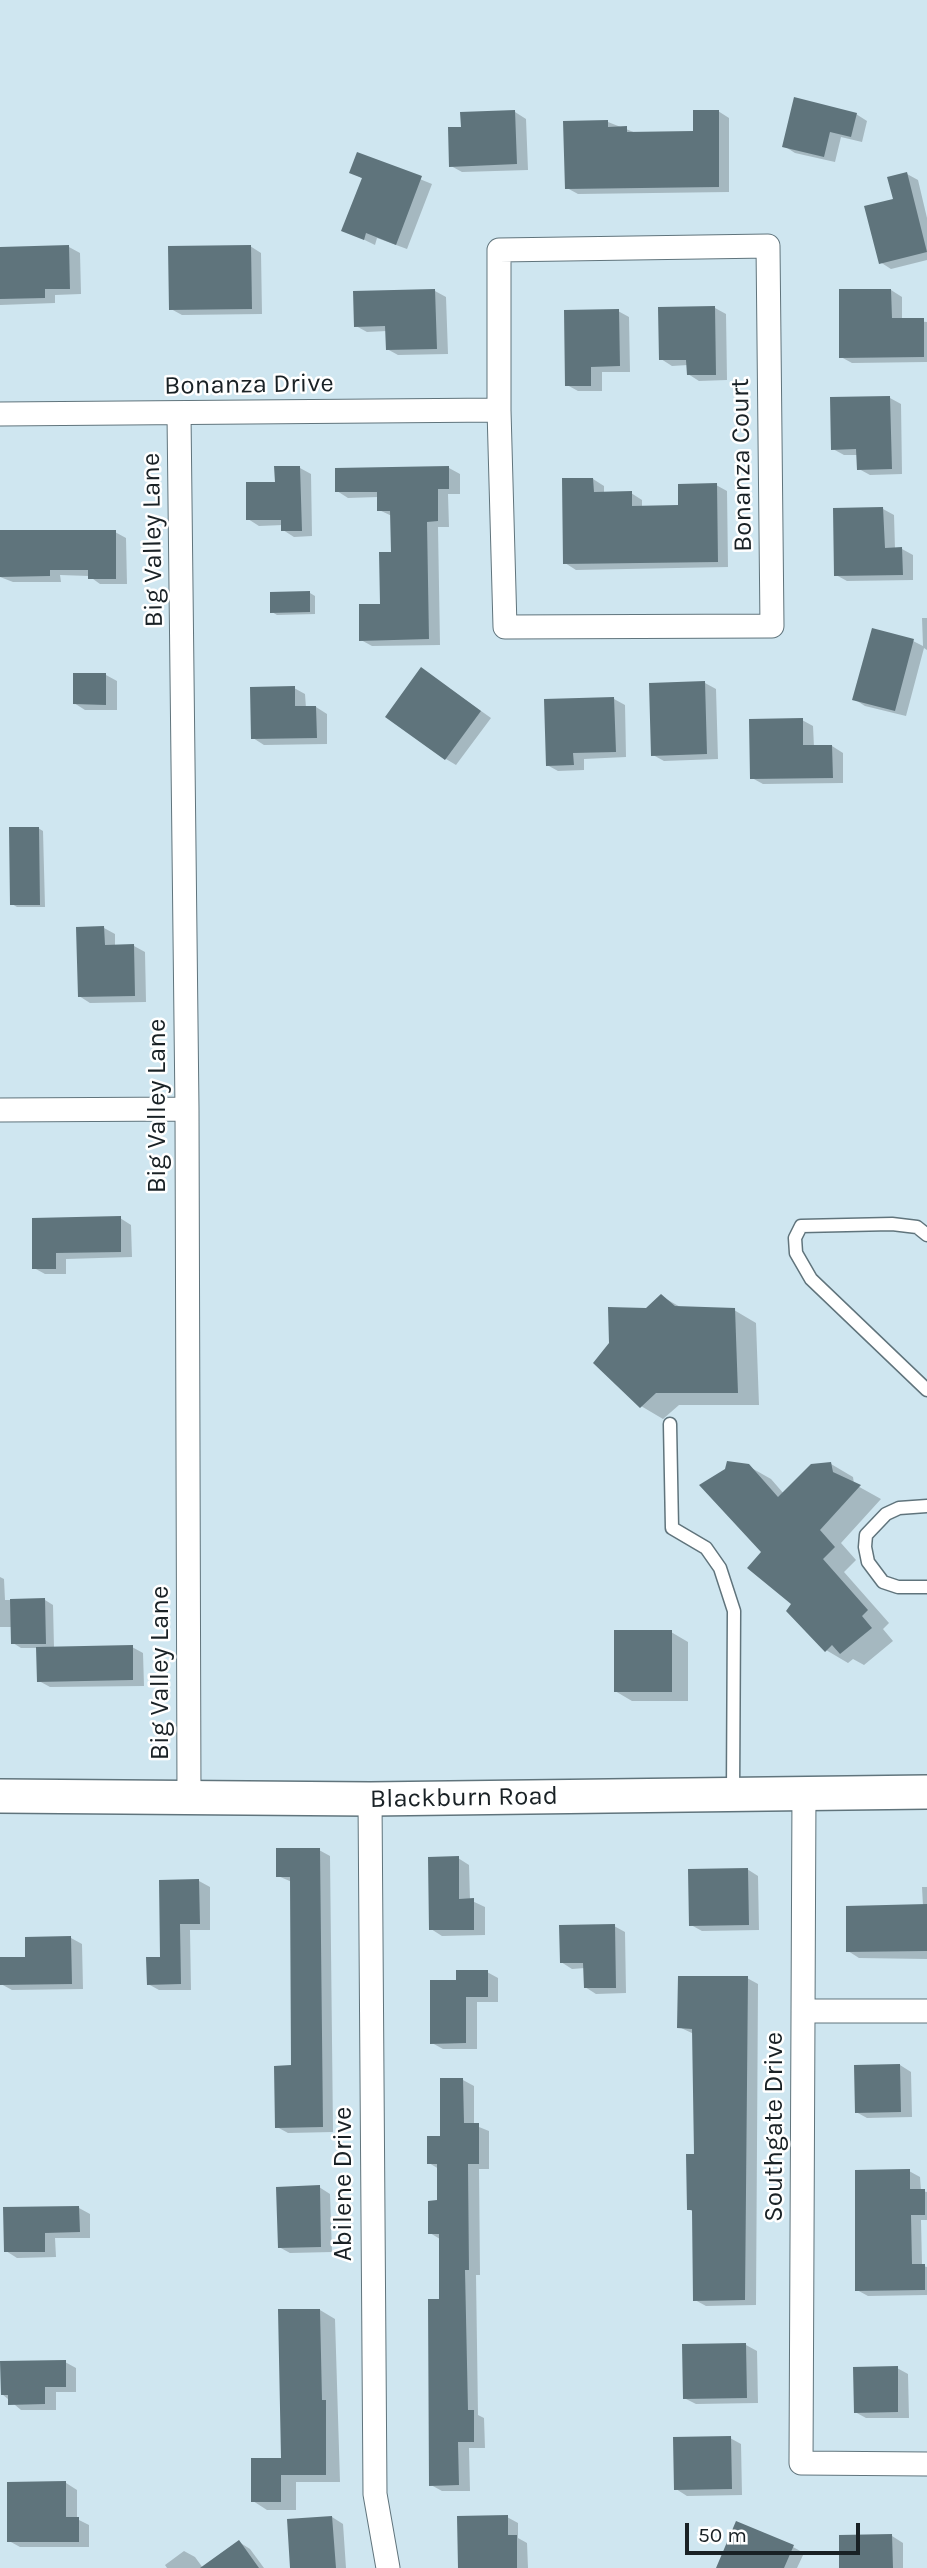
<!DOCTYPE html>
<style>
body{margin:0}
#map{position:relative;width:927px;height:2568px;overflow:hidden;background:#cfe6f0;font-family:Karla,sans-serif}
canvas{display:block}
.scale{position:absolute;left:685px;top:2523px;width:175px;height:32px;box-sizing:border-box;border:4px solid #192125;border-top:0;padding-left:9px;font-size:21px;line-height:24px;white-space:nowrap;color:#192125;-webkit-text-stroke:5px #fff;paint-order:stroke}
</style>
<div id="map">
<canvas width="927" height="2568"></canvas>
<div class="scale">50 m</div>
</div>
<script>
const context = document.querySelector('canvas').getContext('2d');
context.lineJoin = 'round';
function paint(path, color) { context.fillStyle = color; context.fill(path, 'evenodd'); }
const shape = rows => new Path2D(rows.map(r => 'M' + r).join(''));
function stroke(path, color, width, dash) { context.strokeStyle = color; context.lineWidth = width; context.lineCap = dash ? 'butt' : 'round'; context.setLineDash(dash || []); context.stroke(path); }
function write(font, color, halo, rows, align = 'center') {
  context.font = font + ' Karla,sans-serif'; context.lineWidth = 5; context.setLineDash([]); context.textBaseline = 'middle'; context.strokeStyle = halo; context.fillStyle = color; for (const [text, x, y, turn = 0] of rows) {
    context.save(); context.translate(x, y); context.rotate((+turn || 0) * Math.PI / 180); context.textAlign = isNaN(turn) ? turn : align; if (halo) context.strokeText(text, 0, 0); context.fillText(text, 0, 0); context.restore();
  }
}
const shadow = shape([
 [718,111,729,118,729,192,578,194,567,188,608,122,636,133,695,132],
 [515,112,526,119,528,170,462,172,451,166,462,129],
 [856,114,867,121,862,142,841,137,835,162,795,153,784,146],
 [358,154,432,184,407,249,377,238,375,245,344,230,363,179,351,172],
 [907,174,918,180,927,218,927,260,891,269,880,262,895,200],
 [250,246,261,253,262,314,182,315,171,309],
 [69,247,80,253,81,294,55,295,55,303,0,305,0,249],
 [891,290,902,297,902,320,927,322,927,362,852,363,841,357],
 [435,291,446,297,448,354,398,355,387,349,387,331,367,332,356,326],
 [715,308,726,314,727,380,699,381,688,374,688,365,672,366,661,359],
 [618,311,629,317,630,372,602,372,602,391,578,391,567,385],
 [890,398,901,404,902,474,870,475,859,469,858,455,844,455,833,449],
 [300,468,311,474,312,536,294,537,283,530,283,525,259,526,248,519,276,483],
 [449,468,460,474,460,494,448,494,449,527,438,527,440,645,372,646,361,640,382,606,392,553,392,516,379,510,378,497,348,498,337,491],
 [593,479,604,486,604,494,631,493,642,500,642,507,680,507,716,485,727,491,728,567,576,570,565,563],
 [883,509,894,515,895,549,902,549,913,555,913,580,847,581,836,575],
 [115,532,126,538,127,584,100,584,89,576,60,575,61,582,13,582,0,577,0,546],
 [310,593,315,596,315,614,277,615,272,612],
 [922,618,927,618,927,650,924,648,906,716,865,706,854,699,913,641,923,646],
 [422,669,491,718,456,765,446,759],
 [106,675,117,681,117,710,85,710,74,703],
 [705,683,716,689,718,759,664,761,653,755],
 [294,688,305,694,306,708,316,707,327,714,327,744,264,745,253,738],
 [614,699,625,705,626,757,584,759,584,770,558,771,547,765],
 [802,720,813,726,814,747,832,746,843,753,843,783,763,784,752,778],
 [38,828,43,831,45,907,17,907,12,904],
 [104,928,115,934,115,946,134,946,145,952,146,1002,90,1003,79,996],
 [120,1218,131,1225,132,1257,66,1259,66,1274,45,1274,34,1268,33,1220],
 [661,1296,682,1308,734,1310,756,1323,759,1405,679,1405,663,1419,641,1406,646,1310],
 [831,1464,853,1477,854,1484,881,1499,841,1543,856,1560,844,1572,889,1623,883,1629,893,1641,864,1665,853,1659,848,1663,826,1650,793,1604,763,1552,748,1466,771,1479,784,1494],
 [0,1577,4,1579,5,1600,45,1600,53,1605,54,1648,132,1647,143,1653,144,1686,50,1687,39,1681,38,1648,21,1648,13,1643,12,1627,0,1627],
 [671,1632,688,1642,688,1701,632,1701,615,1691],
 [319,1850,330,1856,333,2132,288,2133,277,2127,293,2067,292,1882,278,1876],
 [458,1858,469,1865,470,1900,485,1907,485,1935,442,1936,431,1929],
 [747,1869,758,1876,759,1930,702,1931,691,1925],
 [199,1881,210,1887,210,1930,190,1930,191,1990,159,1990,148,1984],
 [922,1887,927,1887,927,1959,859,1958,848,1951,923,1906],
 [614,1926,625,1932,626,1993,596,1994,585,1987,585,1968,572,1969,561,1962],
 [71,1938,82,1944,83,1989,12,1990,1,1984,27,1958],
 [487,1972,498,1978,498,2002,477,2002,477,2049,443,2049,432,2043,458,1981],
 [747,1978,758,1984,756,2305,706,2306,695,2300,693,2212,689,2209,696,2155,694,2034,679,2027],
 [900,2065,911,2072,912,2117,867,2118,856,2112],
 [463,2080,474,2086,474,2125,489,2131,489,2169,479,2169,480,2275,476,2275,478,2415,484,2418,485,2448,469,2448,470,2491,442,2491,431,2485,441,2301,440,2239,430,2233,439,2202,439,2169,429,2163],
 [909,2171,920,2177,921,2191,927,2192,927,2220,921,2220,922,2266,927,2267,927,2295,868,2296,857,2290],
 [319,2187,330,2194,332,2252,290,2253,279,2247],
 [79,2208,90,2214,90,2238,55,2238,56,2257,17,2258,6,2251],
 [320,2310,335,2319,340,2482,296,2482,296,2510,267,2510,253,2501,282,2460,280,2311],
 [746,2345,757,2351,758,2403,696,2404,684,2398],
 [65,2362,76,2368,76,2392,56,2392,56,2410,21,2410,2,2394],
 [897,2368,908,2374,909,2418,866,2418,855,2412],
 [730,2438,741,2444,742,2495,687,2496,676,2489],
 [66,2483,77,2490,77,2519,89,2525,89,2547,20,2547,9,2541],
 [332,2517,343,2524,346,2568,292,2568],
 [507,2517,518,2523,518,2538,527,2543,528,2568,460,2568],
 [892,2536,903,2543,903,2568,841,2568],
 [239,2542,250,2549,264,2568,203,2568],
 [793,2547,804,2553,797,2568,718,2568],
 [184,2551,195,2557,203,2568,167,2568,165,2565]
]);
const building = shape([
 [794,97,857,113,851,137,830,132,824,157,782,147],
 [515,110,517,164,449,167,448,127,461,127,460,112],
 [693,110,719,110,719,187,565,189,563,121,608,120,608,127,627,126,627,132,693,131],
 [357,152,422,176,396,245,366,233,364,240,341,231,362,178,349,173],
 [907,172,927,252,879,264,864,206,893,199,887,177],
 [69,245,70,289,45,289,45,298,0,299,0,247],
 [251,245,252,309,169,310,168,246],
 [435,289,437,349,386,350,385,326,354,327,353,291],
 [839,289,891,289,892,318,924,318,924,357,839,358],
 [715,306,716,375,687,375,686,360,659,360,658,307],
 [619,309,620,366,591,367,591,386,565,386,564,310],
 [890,396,892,469,857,470,856,449,831,450,830,397],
 [274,466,300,466,302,531,281,531,281,520,246,520,246,482,275,482],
 [449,466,449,489,438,489,438,521,427,522,429,639,359,641,359,604,380,604,379,552,391,552,390,511,377,511,377,492,335,492,335,468],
 [562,478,593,478,594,492,632,491,632,506,678,505,678,484,717,483,718,562,563,564],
 [883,507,885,548,902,547,903,575,834,576,833,508],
 [0,530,116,530,116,579,88,579,88,570,50,570,50,576,0,577],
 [310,591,310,612,270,613,270,592],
 [872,628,914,639,895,711,852,700],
 [421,667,481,711,445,760,385,717],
 [73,673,106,673,106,705,73,704],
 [705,681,707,754,651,756,649,683],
 [295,686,295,706,316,706,317,738,251,739,250,687],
 [614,697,616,752,573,753,574,765,546,766,544,699],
 [803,718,803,745,832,745,833,778,750,779,749,719],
 [9,827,39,827,40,905,10,905],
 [104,926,105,945,134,944,135,996,78,997,76,927],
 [121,1216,121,1252,56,1253,56,1269,32,1269,32,1218],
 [661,1294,675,1306,735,1308,738,1393,656,1393,640,1408,593,1363,609,1343,608,1307,646,1308],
 [727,1461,749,1464,778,1497,811,1464,831,1462,833,1472,861,1485,820,1530,835,1547,823,1559,868,1610,862,1616,872,1628,840,1654,832,1645,825,1652,786,1611,791,1604,747,1568,761,1552,699,1485,725,1469],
 [45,1598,46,1644,11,1644,10,1599],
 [614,1630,672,1630,672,1692,614,1692],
 [133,1645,133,1680,37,1682,36,1647],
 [276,1848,320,1848,323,2127,275,2128,274,2066,291,2065,290,1877,276,1877],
 [459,1856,459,1899,474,1898,474,1930,429,1930,428,1857],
 [748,1868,749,1925,689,1926,688,1869],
 [199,1879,200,1924,180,1924,181,1984,147,1985,146,1957,160,1957,159,1880],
 [927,1904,927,1951,846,1952,846,1906],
 [615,1924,616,1988,584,1988,583,1963,560,1963,559,1925],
 [71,1936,72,1984,0,1985,0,1957,25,1957,25,1937],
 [456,1970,488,1970,488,1997,466,1997,466,2043,430,2044,430,1980,456,1980],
 [678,1976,748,1976,745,2300,693,2301,692,2210,687,2210,686,2154,694,2154,692,2029,677,2028],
 [900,2064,901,2112,855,2113,854,2065],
 [440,2078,463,2078,464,2123,479,2123,479,2164,468,2164,469,2270,465,2270,468,2410,474,2410,474,2442,458,2442,459,2485,429,2486,428,2299,439,2299,439,2234,428,2234,428,2201,437,2200,437,2164,427,2164,427,2136,440,2136],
 [910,2169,910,2189,925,2189,925,2215,911,2215,912,2264,925,2264,925,2290,855,2291,855,2170],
 [320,2185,321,2247,278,2248,276,2187],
 [79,2206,80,2232,45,2233,45,2252,4,2252,3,2207],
 [278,2309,320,2309,322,2400,326,2400,326,2475,281,2475,281,2502,251,2502,251,2458,281,2458],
 [746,2343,747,2398,683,2399,682,2344],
 [66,2360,66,2387,45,2387,45,2404,8,2405,8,2395,1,2395,0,2361],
 [898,2366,898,2412,854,2413,853,2367],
 [731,2436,732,2489,674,2490,673,2437],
 [66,2481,66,2517,79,2517,79,2542,7,2542,7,2482],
 [508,2515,508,2535,517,2535,517,2568,458,2568,457,2516],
 [332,2516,336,2568,290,2568,287,2519],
 [736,2521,794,2545,784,2568,716,2568],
 [892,2534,893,2568,839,2568,839,2535],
 [239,2540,259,2568,200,2568]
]);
const service = shape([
 [927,1235,917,1227,892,1224,801,1226,795,1238,796,1253,811,1279,927,1390],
 [670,1424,672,1528,706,1548,720,1568,734,1611,733,1793],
 [927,1506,899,1508,886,1514,866,1535,865,1547,868,1562,883,1582,898,1587,927,1587]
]);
const minor = shape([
 [768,246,772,626,505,627,499,410,499,250,768,246],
 [0,414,499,410],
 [179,414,187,1109,189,1799],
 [0,1110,187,1109],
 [804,1792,801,2463,927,2464],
 [370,1799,375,2494,388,2568],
 [803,2011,927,2011]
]);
const secondary = shape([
 [0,1796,370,1799,927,1792]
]);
const streetNames = [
 ["Bonanza Drive",249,385,-1],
 ["Bonanza Court",742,465,-91],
 ["Big Valley Lane",153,540,-91],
 ["Big Valley Lane",158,1106,-90],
 ["Big Valley Lane",161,1673,-90],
 ["Blackburn Road",464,1798,-1],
 ["Southgate Drive",775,2127,-90],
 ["Abilene Drive",344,2184,-90]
];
paint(shadow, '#0003');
paint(building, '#5f747c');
stroke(service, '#60747c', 15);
stroke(minor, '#60747c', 25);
stroke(secondary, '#60747c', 36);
stroke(service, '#fff', 12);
stroke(minor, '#fff', 23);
stroke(secondary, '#fff', 33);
write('26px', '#192125', '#fff', streetNames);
</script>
